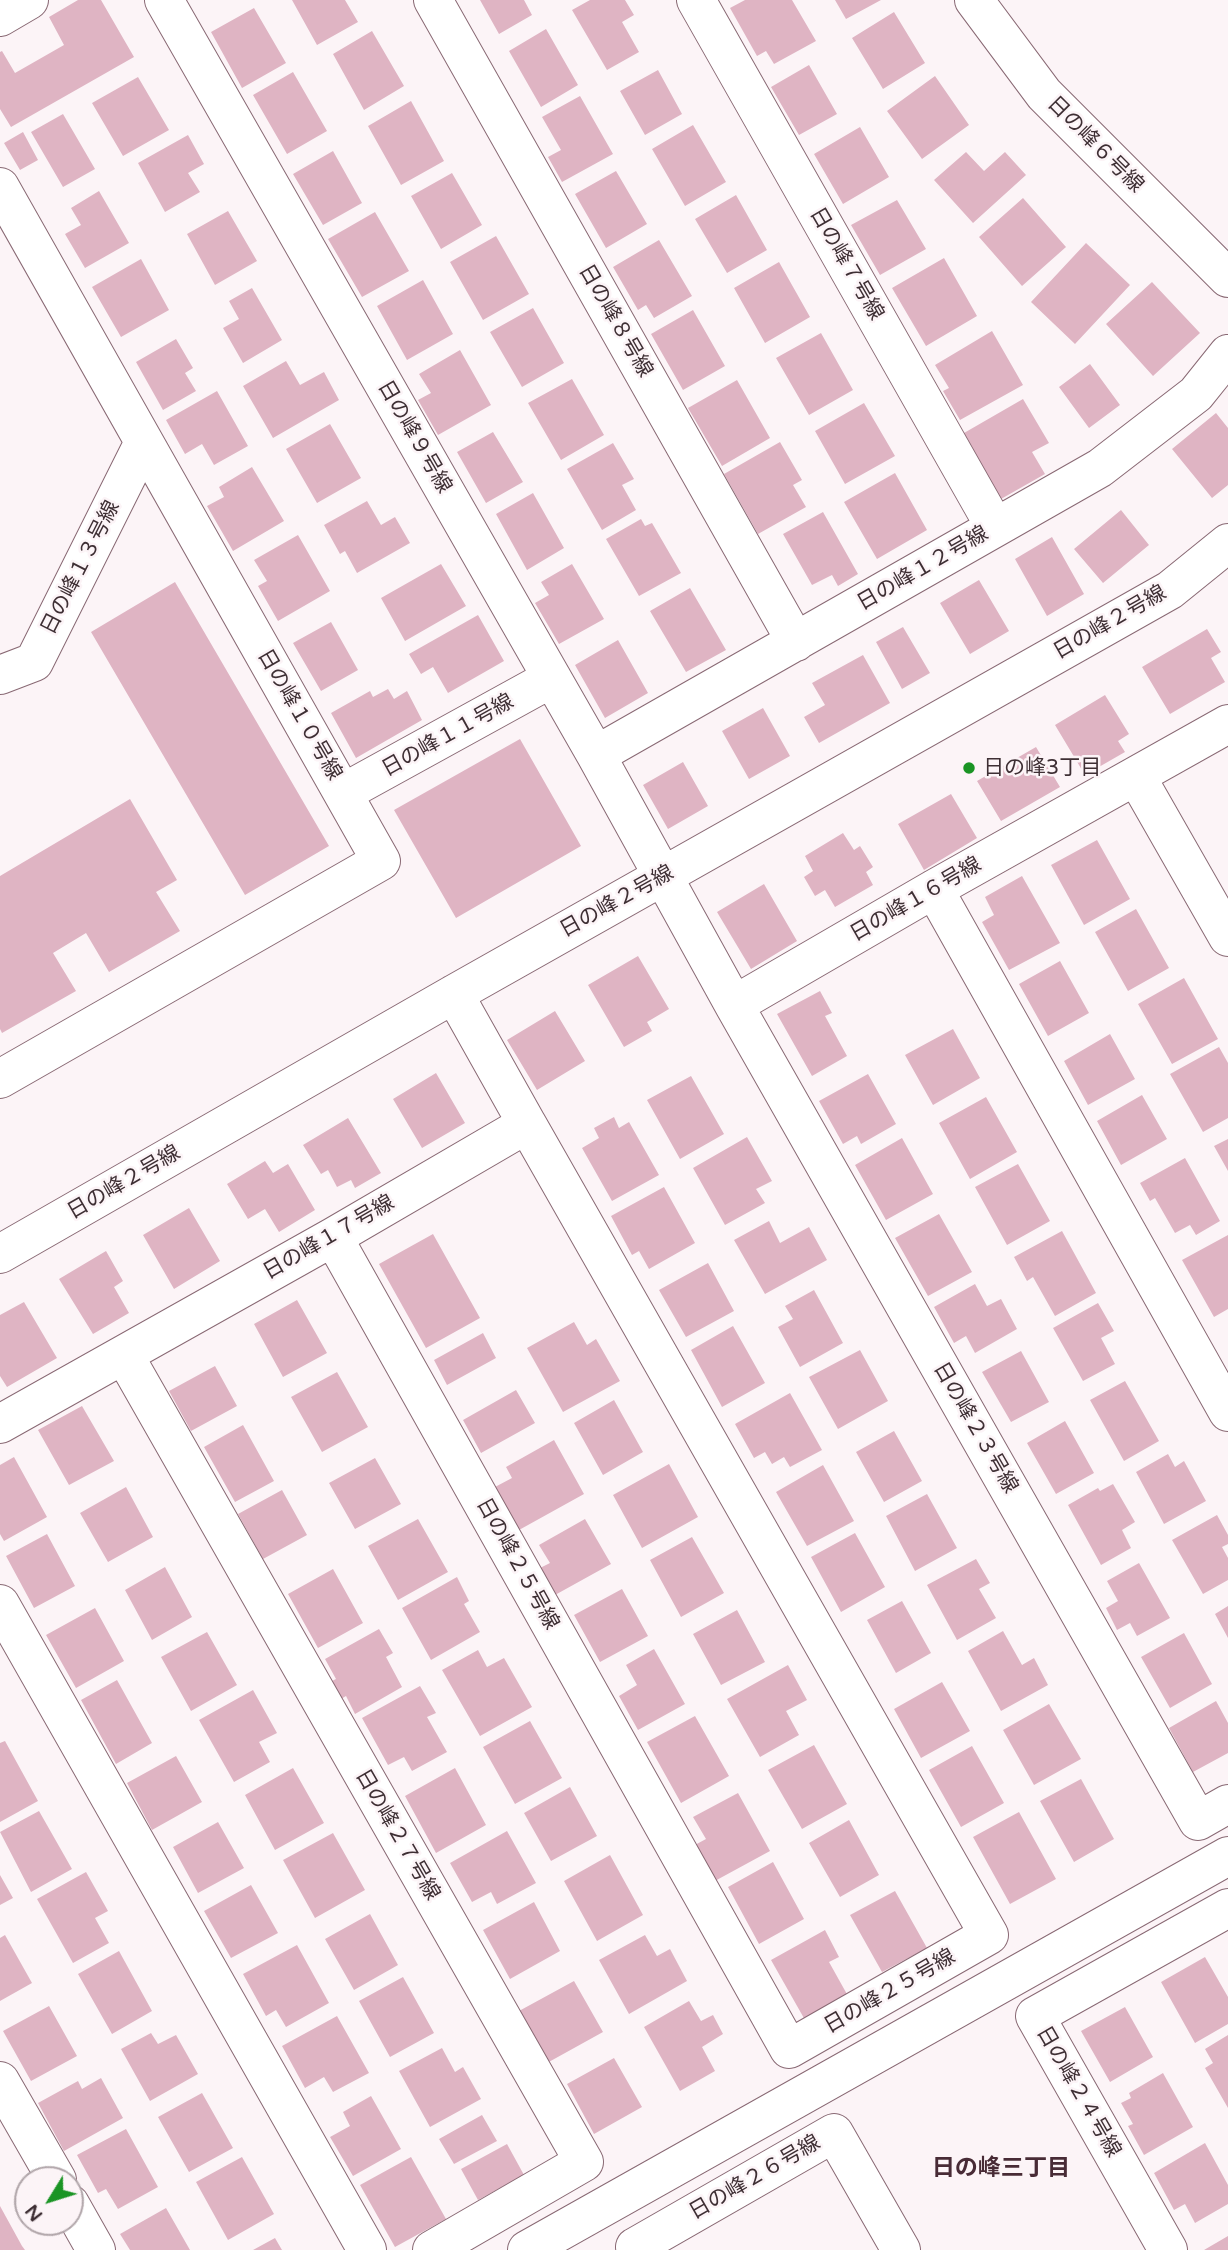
<!DOCTYPE html>
<meta charset="utf-8">
<style>
body{margin:0}
#map{position:relative;width:1228px;height:2250px;overflow:hidden;background:#fcf4f7;font-family:"Varela Round",sans-serif}
canvas{display:block}
.north{position:absolute;left:14px;top:2166px;width:70px;height:70px;box-sizing:border-box;background:#fcf4f7;border:2px solid #b0a5a9;border-radius:50%;rotate:232deg;font-size:19px;font-weight:700;line-height:28px;text-align:center;color:#3e2f34}
.north::after{content:'';display:block;margin:auto;width:24px;height:32px;background:#1a9424;clip-path:polygon(50% 0,100% 100%,50% 72%,0 100%)}
</style>
<div id="map">
<canvas width="1228" height="2250"></canvas>
<div class="north">N</div>
</div>
<script>
const context = document.querySelector('canvas').getContext('2d');
context.lineJoin = 'round';
function paint(path, color) { context.fillStyle = color; context.fill(path, 'evenodd'); }
const shape = rows => new Path2D(rows.map(r => 'M' + r).join(''));
function stroke(path, color, width, dash) { context.strokeStyle = color; context.lineWidth = width; context.lineCap = dash ? 'butt' : 'round'; context.setLineDash(dash || []); context.stroke(path); }
function write(font, color, halo, rows, align = 'center') {
  context.font = font + ' "Varela Round","Noto Sans JP",sans-serif'; context.lineWidth = 5; context.setLineDash([]); context.textBaseline = 'middle'; context.strokeStyle = halo; context.fillStyle = color; for (const [text, x, y, turn = 0] of rows) {
    context.save(); context.translate(x, y); context.rotate((+turn || 0) * Math.PI / 180); context.textAlign = isNaN(turn) ? turn : align; if (halo) context.strokeText(text, 0, 0); context.fillText(text, 0, 0); context.restore();
  }
}
const building = shape([
 [78,0,101,0,134,57,11,127,0,109,0,52,2,51,15,73,64,45,49,17],
 [292,0,345,0,358,22,317,45],
 [480,0,524,0,532,15,499,34],
 [590,0,625,0,634,15,622,22,639,52,607,70,572,10],
 [745,0,792,0,816,41,774,64,766,51,757,56,730,8],
 [835,0,881,0,846,19],
 [254,8,286,63,242,88,211,32],
 [894,12,925,63,883,89,852,38],
 [546,29,578,85,541,107,509,51],
 [372,31,404,86,364,110,333,54],
 [809,65,837,114,799,135,771,87],
 [658,70,682,114,645,135,620,91],
 [293,72,327,131,287,154,253,95],
 [935,76,969,125,922,159,887,111],
 [138,77,169,130,123,156,92,103],
 [580,96,613,154,562,182,548,157,561,150,542,117],
 [411,101,444,161,401,185,368,126],
 [63,114,95,169,63,187,31,132],
 [693,125,726,182,685,206,652,149],
 [860,127,889,177,843,204,814,154],
 [23,132,38,160,20,170,4,143],
 [188,135,204,164,188,173,200,192,165,212,138,163],
 [333,151,362,203,323,225,293,174],
 [966,152,984,171,1005,152,1026,175,973,223,934,180],
 [616,171,647,224,606,248,575,194],
 [452,173,482,225,441,249,411,196],
 [99,191,129,243,85,268,65,234,81,225,71,208],
 [736,195,767,250,727,273,695,219],
 [1023,198,1066,247,1022,286,979,237],
 [897,200,926,249,880,275,851,225],
 [228,211,257,261,215,285,187,234],
 [375,212,409,271,362,297,328,239],
 [496,236,529,294,483,320,450,262],
 [659,240,692,296,654,318,646,305,638,310,613,267],
 [1086,243,1130,285,1075,344,1031,302],
 [944,258,977,316,926,346,892,288],
 [141,259,169,310,121,337,92,287],
 [779,262,810,317,765,343,734,288],
 [423,280,453,334,407,360,377,306],
 [1152,282,1200,333,1153,376,1106,324],
 [252,288,282,340,243,363,223,328,239,319,229,301],
 [533,308,564,363,522,387,490,332],
 [693,310,725,366,683,390,651,334],
 [992,331,1023,385,960,420,943,391,949,388,935,365],
 [821,333,853,390,809,415,776,358],
 [176,339,193,368,185,373,196,391,163,410,136,362],
 [460,350,491,405,438,435,418,400,431,393,419,374],
 [286,361,300,385,324,372,339,400,273,438,243,386],
 [1090,364,1120,405,1089,428,1059,387],
 [572,379,604,435,561,460,528,403],
 [737,380,770,438,722,466,688,408],
 [217,391,248,446,214,465,202,444,185,454,166,420],
 [1023,399,1049,443,1032,452,1045,474,1001,499,964,433],
 [864,403,895,456,845,484,815,431],
 [1216,413,1228,428,1228,485,1212,498,1172,449],
 [330,424,361,478,317,503,286,449],
 [493,432,523,482,486,503,457,452],
 [780,442,802,480,793,485,806,507,758,534,724,474],
 [613,443,634,479,622,485,636,510,602,530,567,469],
 [252,467,284,521,233,551,207,506,224,497,219,487],
 [895,473,927,530,877,559,844,502],
 [533,493,564,548,527,570,496,514],
 [367,501,381,525,395,517,410,543,357,573,345,551,340,554,324,525],
 [1121,510,1149,545,1103,583,1074,549],
 [823,512,858,574,838,586,832,575,812,585,783,534],
 [641,519,645,526,652,523,681,573,639,596,606,539],
 [298,535,330,591,278,621,258,586,267,581,254,560],
 [1052,537,1084,594,1047,616,1015,559],
 [441,564,466,606,405,641,381,598],
 [572,564,604,619,559,644,535,603,549,595,541,582],
 [979,580,1009,631,970,654,940,603],
 [175,582,329,846,245,895,91,632],
 [690,588,726,650,686,672,650,611],
 [478,615,504,661,448,693,433,667,421,674,409,654],
 [331,622,358,670,321,691,293,643],
 [903,627,930,673,902,689,876,642],
 [1207,629,1221,652,1211,658,1225,682,1170,714,1142,667],
 [618,640,648,693,605,718,575,665],
 [863,655,890,703,819,743,804,717,825,705,812,683],
 [388,689,394,699,407,691,422,720,356,758,331,713,370,691,373,697],
 [1105,695,1129,734,1118,741,1125,752,1085,775,1055,725],
 [763,708,790,756,749,779,722,731],
 [520,739,581,846,456,918,394,810],
 [1036,747,1060,787,1001,821,977,781],
 [683,762,708,806,668,829,643,785],
 [951,794,977,838,924,870,898,824],
 [130,799,177,880,156,892,180,931,109,972,86,933,53,953,76,991,2,1033,0,1029,0,876],
 [843,833,854,850,860,846,873,867,866,872,873,885,835,907,825,890,815,896,804,877,813,871,805,856],
 [1097,840,1130,899,1084,925,1051,865],
 [1022,876,1060,943,1009,970,982,922,994,915,985,897],
 [764,884,797,941,751,969,717,912],
 [1136,909,1169,968,1128,991,1095,932],
 [638,956,669,1009,647,1022,652,1031,624,1047,588,985],
 [1060,961,1089,1013,1048,1036,1019,984],
 [1184,978,1218,1039,1172,1064,1138,1004],
 [820,991,832,1013,825,1016,847,1056,812,1076,777,1014],
 [555,1011,585,1061,537,1090,507,1040],
 [953,1029,980,1078,933,1105,905,1055],
 [1110,1034,1135,1079,1088,1105,1064,1061],
 [1219,1047,1228,1063,1228,1118,1203,1132,1170,1074],
 [436,1073,465,1123,422,1148,393,1099],
 [868,1074,896,1124,861,1144,857,1136,843,1144,819,1101],
 [691,1076,724,1134,680,1159,647,1100],
 [1142,1095,1167,1139,1121,1165,1097,1121],
 [986,1097,1017,1152,970,1179,939,1123],
 [614,1117,619,1128,629,1122,659,1175,612,1201,582,1148,599,1138,594,1128],
 [348,1118,381,1173,355,1188,351,1180,337,1187,328,1170,321,1174,303,1145],
 [747,1137,772,1181,756,1189,765,1203,725,1225,693,1168],
 [902,1138,933,1194,886,1220,855,1165],
 [1228,1139,1228,1171,1214,1146],
 [1185,1158,1220,1221,1196,1235,1190,1225,1175,1233,1155,1198,1150,1201,1140,1183],
 [265,1161,273,1173,288,1164,315,1210,279,1232,265,1209,248,1219,227,1184],
 [1018,1164,1050,1221,1007,1245,975,1187],
 [664,1187,695,1243,649,1269,639,1251,632,1255,611,1216],
 [189,1208,220,1261,174,1289,143,1235],
 [939,1214,972,1272,928,1296,895,1238],
 [769,1221,780,1243,809,1227,827,1260,765,1294,734,1240],
 [1062,1231,1096,1293,1055,1316,1033,1277,1027,1281,1014,1257],
 [433,1234,480,1318,426,1348,379,1264],
 [1228,1235,1228,1309,1214,1317,1182,1260],
 [106,1251,123,1281,114,1287,129,1313,93,1334,59,1279],
 [708,1263,734,1311,686,1337,659,1290],
 [975,1284,987,1306,1001,1299,1017,1329,975,1353,966,1336,954,1343,934,1307],
 [814,1290,843,1343,800,1367,778,1327,793,1319,785,1306],
 [297,1300,327,1353,283,1377,254,1324],
 [24,1302,57,1358,7,1387,0,1376,0,1315],
 [1098,1303,1114,1331,1101,1338,1115,1364,1083,1381,1053,1328],
 [574,1322,587,1345,596,1339,620,1381,563,1412,527,1348],
 [733,1326,765,1383,722,1407,691,1350],
 [483,1333,496,1358,447,1385,434,1360],
 [860,1350,888,1401,838,1429,809,1377],
 [1021,1351,1049,1402,1011,1422,982,1372],
 [215,1366,237,1406,191,1431,169,1391],
 [337,1372,368,1427,322,1452,291,1397],
 [1125,1381,1159,1441,1124,1461,1090,1400],
 [516,1390,535,1423,481,1453,463,1420],
 [790,1393,822,1450,790,1467,784,1457,772,1464,765,1452,754,1458,735,1424],
 [614,1400,643,1452,603,1475,574,1423],
 [82,1406,114,1461,69,1485,38,1430],
 [1065,1421,1094,1473,1056,1494,1027,1443],
 [243,1425,274,1481,235,1502,204,1447],
 [894,1431,922,1481,884,1502,856,1452],
 [554,1440,584,1494,519,1530,495,1487,512,1478,506,1467],
 [1168,1454,1175,1467,1184,1461,1206,1501,1164,1524,1136,1472],
 [14,1457,47,1517,4,1541,0,1534,0,1465],
 [375,1458,401,1504,355,1529,329,1483],
 [669,1464,698,1517,642,1548,613,1495],
 [823,1465,854,1521,807,1546,776,1492],
 [1113,1484,1135,1522,1122,1530,1131,1548,1101,1565,1068,1505,1098,1488,1100,1491],
 [126,1487,153,1537,108,1562,80,1513],
 [282,1490,307,1535,263,1559,238,1514],
 [927,1494,957,1548,915,1571,886,1516],
 [1217,1515,1228,1535,1228,1544,1222,1547,1228,1558,1228,1580,1203,1594,1172,1540],
 [418,1519,448,1572,398,1600,368,1546],
 [585,1519,611,1564,555,1595,540,1568,550,1563,539,1545],
 [855,1533,885,1587,841,1612,811,1557],
 [47,1534,75,1586,34,1608,6,1556],
 [692,1537,724,1593,681,1617,650,1560],
 [976,1559,990,1583,979,1589,996,1618,957,1640,927,1585],
 [1139,1563,1170,1618,1137,1636,1130,1623,1117,1630,1106,1608,1118,1601,1107,1581],
 [165,1567,192,1617,152,1640,125,1590],
 [333,1569,363,1623,318,1648,288,1594],
 [457,1577,469,1601,464,1604,480,1632,431,1660,402,1608],
 [622,1589,648,1636,600,1662,574,1615],
 [902,1601,931,1653,896,1673,867,1620],
 [1228,1606,1228,1638,1215,1614],
 [95,1608,124,1661,76,1688,46,1635],
 [737,1610,765,1662,721,1685,693,1634],
 [379,1629,393,1653,386,1657,402,1687,355,1714,346,1696,341,1699,332,1681,336,1679,325,1659],
 [1003,1631,1022,1665,1034,1658,1048,1685,1001,1711,968,1651],
 [207,1632,237,1685,191,1711,161,1657],
 [1184,1633,1212,1684,1170,1708,1141,1657],
 [654,1649,685,1704,638,1730,619,1696,637,1685,626,1665],
 [478,1650,487,1667,504,1658,532,1707,480,1736,442,1670],
 [788,1665,807,1700,786,1711,799,1735,760,1757,727,1699],
 [117,1680,152,1743,116,1764,81,1700],
 [942,1682,970,1731,921,1758,894,1709],
 [420,1686,436,1713,427,1717,447,1752,412,1771,404,1757,388,1765,362,1718],
 [253,1690,277,1733,259,1742,270,1762,234,1782,199,1720],
 [1216,1701,1228,1723,1228,1753,1193,1772,1169,1728],
 [1049,1704,1081,1759,1034,1785,1003,1730],
 [695,1716,729,1776,681,1803,647,1742],
 [530,1721,562,1778,515,1804,483,1747],
 [5,1741,38,1801,0,1822,0,1743],
 [814,1745,847,1804,802,1829,768,1770],
 [972,1746,1004,1803,961,1827,929,1770],
 [176,1756,202,1802,152,1830,127,1783],
 [293,1768,324,1823,275,1850,245,1795],
 [455,1768,486,1825,436,1853,405,1796],
 [1081,1779,1114,1839,1074,1862,1040,1801],
 [570,1787,597,1836,551,1861,524,1813],
 [738,1793,770,1851,713,1882,693,1846,706,1839,693,1817],
 [39,1811,72,1869,31,1892,0,1832],
 [1019,1812,1056,1879,1010,1904,973,1837],
 [849,1820,879,1875,840,1897,809,1843],
 [218,1822,244,1868,198,1893,173,1847],
 [507,1831,536,1883,497,1904,491,1892,472,1902,450,1863],
 [333,1833,365,1890,315,1918,283,1860],
 [610,1855,643,1915,597,1941,564,1881],
 [773,1862,804,1919,759,1944,728,1887],
 [86,1872,108,1911,95,1918,109,1943,73,1963,37,1899],
 [0,1875,13,1898,0,1905],
 [251,1885,278,1933,231,1958,204,1911],
 [895,1891,927,1948,882,1972,850,1915],
 [534,1902,560,1951,510,1979,483,1930],
 [370,1914,398,1965,354,1990,325,1939],
 [825,1930,839,1957,829,1962,848,1996,805,2020,771,1960],
 [5,1935,32,1983,0,2001,0,1938],
 [645,1935,657,1956,670,1949,687,1981,629,2014,599,1960],
 [297,1945,329,2003,286,2027,276,2010,266,2016,243,1974],
 [119,1951,152,2011,112,2034,78,1974],
 [1205,1957,1228,1997,1228,2024,1195,2043,1161,1982],
 [403,1977,434,2033,390,2057,359,2001],
 [574,1981,603,2032,547,2063,519,2011],
 [689,2001,701,2021,713,2015,723,2034,702,2047,715,2071,680,2091,644,2027],
 [49,2006,77,2056,31,2081,3,2031],
 [1125,2007,1153,2057,1110,2082,1081,2031],
 [337,2016,369,2073,333,2092,324,2077,305,2088,282,2046],
 [151,2033,158,2044,176,2035,198,2074,150,2101,121,2049],
 [1228,2035,1228,2108,1205,2068,1213,2063,1205,2049],
 [442,2048,455,2072,463,2067,481,2099,430,2127,399,2071],
 [614,2058,642,2107,594,2134,567,2084],
 [1163,2073,1193,2127,1144,2155,1128,2126,1133,2124,1121,2103,1131,2098,1129,2093],
 [101,2078,123,2118,64,2151,38,2103,78,2081,82,2089],
 [202,2093,233,2148,189,2172,158,2117],
 [371,2096,401,2149,353,2176,330,2137,350,2126,343,2112],
 [482,2115,497,2141,454,2164,439,2139],
 [126,2129,158,2187,118,2209,106,2189,98,2193,77,2155],
 [1205,2143,1228,2185,1228,2204,1195,2223,1185,2204,1174,2210,1154,2173],
 [507,2144,524,2175,478,2200,461,2169],
 [242,2157,274,2214,228,2240,196,2182],
 [411,2157,446,2219,395,2247,360,2185],
 [0,2206,22,2246,25,2250,0,2250],
 [166,2208,190,2250,130,2250,120,2234],
 [1228,2236,1228,2250,1204,2250],
 [275,2238,282,2250,253,2250]
]);
const minor = shape([
 [164,0,596,755,734,1005,934,889,1228,724],
 [433,0,796,642],
 [696,0,995,527],
 [974,0,1044,94,1228,278],
 [0,17,29,0],
 [0,187,381,861,0,1079],
 [0,675,34,662,144,442],
 [596,755,1100,468,1196,394,1228,354],
 [1136,776,1228,937],
 [343,793,552,678],
 [934,889,1228,1412],
 [734,1005,1198,1821,1228,1804],
 [333,1237,789,2049,989,1935,527,1124],
 [0,1254,454,994,1170,590,1228,543],
 [124,1355,584,2162,432,2250],
 [0,1424,333,1237,527,1124,454,994],
 [0,1604,367,2250],
 [0,2081,57,2180],
 [70,2204,96,2250],
 [527,2250,1228,1856],
 [637,2250,635,2247,834,2133,901,2250],
 [1168,2250,1035,2016,1228,1908]
]);
const markers = [
 [969,768,7,"#1a9424"]
];
const streetNames = [
 ["日の峰６号線",1095,145,45],
 ["日の峰７号線",846,264,60],
 ["日の峰８号線",615,321,60],
 ["日の峰９号線",414,437,60],
 ["日の峰１３号線",81,568,-63],
 ["日の峰１２号線",923,569,-30],
 ["日の峰２号線",1110,623,-30],
 ["日の峰１０号線",299,715,60],
 ["日の峰１１号線",448,736,-29],
 ["日の峰１６号線",916,900,-30],
 ["日の峰２号線",617,902,-29],
 ["日の峰２号線",124,1183,-30],
 ["日の峰１７号線",329,1238,-30],
 ["日の峰２３号線",975,1428,60],
 ["日の峰２５号線",517,1564,61],
 ["日の峰２７号線",397,1835,60],
 ["日の峰２５号線",890,1992,-30],
 ["日の峰２４号線",1078,2092,60],
 ["日の峰２６号線",755,2178,-30]
];
const poiNames = [
 ["日の峰3丁目",983,768]
];
const neighbourhoodNames = [
 ["日の峰三丁目",1001,2169]
];
paint(building, '#dfb4c3');
stroke(minor, '#896974', 40);
stroke(minor, '#fff', 38);
for (const [x, y, r, color] of markers) { const dot = new Path2D(); dot.arc(x, y, r, 0, 2 * Math.PI); context.fillStyle = color; context.fill(dot); stroke(dot, '#fcf4f7', 2.5); }
write('21px', '#3e2f34', '#fcf4f7', streetNames);
write('21px', '#3e2f34', '#fcf4f7', poiNames, 'left');
write('bold 23px', '#482b36', '#fcf4f7', neighbourhoodNames);
</script>
